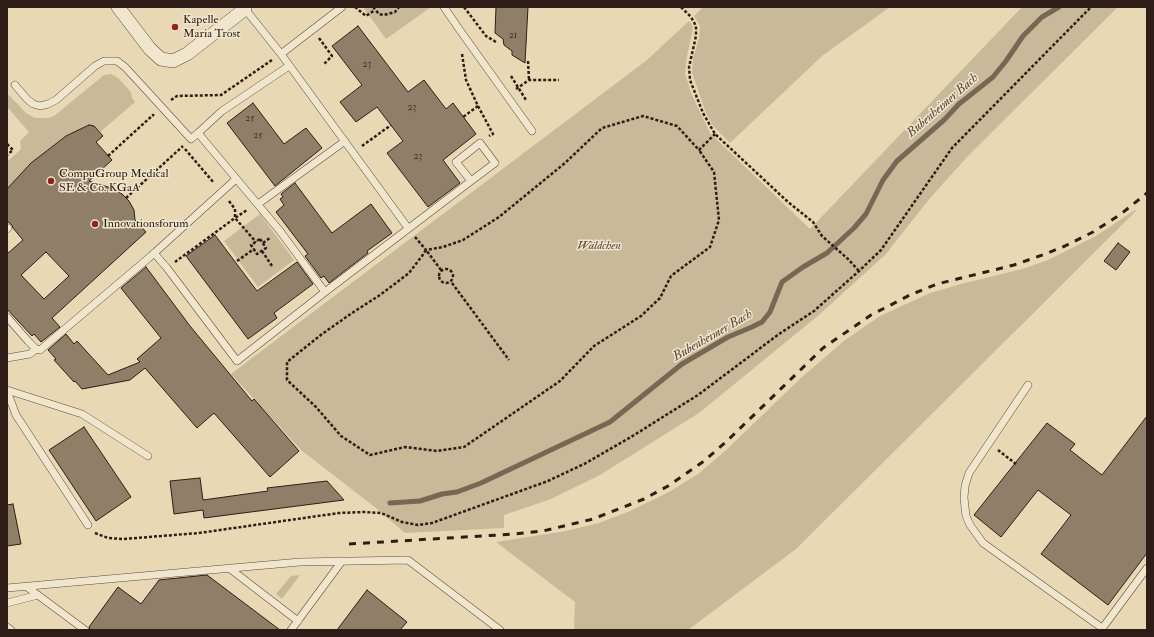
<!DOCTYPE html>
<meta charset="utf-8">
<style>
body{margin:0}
#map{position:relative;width:1154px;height:637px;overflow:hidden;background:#e8d9b4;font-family:"IM FELL Double Pica",serif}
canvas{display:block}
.frame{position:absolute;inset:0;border:8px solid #2e1d16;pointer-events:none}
</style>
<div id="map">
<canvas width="1154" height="637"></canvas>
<div class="frame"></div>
</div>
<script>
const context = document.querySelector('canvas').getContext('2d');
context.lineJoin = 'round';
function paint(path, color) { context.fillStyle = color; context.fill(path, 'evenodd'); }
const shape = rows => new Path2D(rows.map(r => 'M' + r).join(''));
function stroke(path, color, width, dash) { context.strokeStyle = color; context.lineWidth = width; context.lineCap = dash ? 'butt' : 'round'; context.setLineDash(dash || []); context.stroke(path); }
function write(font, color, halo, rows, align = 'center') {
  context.font = font + ' "IM FELL Double Pica",serif'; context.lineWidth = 3; context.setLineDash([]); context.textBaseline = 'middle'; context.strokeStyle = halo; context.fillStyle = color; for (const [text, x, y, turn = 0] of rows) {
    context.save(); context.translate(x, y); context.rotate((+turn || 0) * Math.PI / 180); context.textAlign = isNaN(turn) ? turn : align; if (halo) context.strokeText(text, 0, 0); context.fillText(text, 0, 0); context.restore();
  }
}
const green = shape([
 [363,7,431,7,386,39],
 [703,7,890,7,822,56,730,143,713,126,706,113,692,73,693,58,699,38,700,26,694,16],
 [1022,7,1118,7,970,154,930,198,886,254,819,315,699,413,600,475,551,499,504,515,504,528,405,533,376,508,301,450,231,374,647,60,689,21,693,26,692,33,687,56,685,73,691,93,710,133,810,229],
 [111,74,118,78,131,92,132,98,135,102,100,132,94,126,89,125,66,136,31,163,7,189,7,162,21,149,20,141,29,132,7,107,7,96,9,95,26,113,35,118,48,118,54,116,104,75],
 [1135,210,1136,211,796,549,688,630,574,630,575,602,496,542,566,531,599,523,630,511,669,492,698,474,725,451,802,377,845,340,880,316,930,293,961,284,1022,269,1048,260,1096,236],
 [260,214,294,260,258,287,224,241],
 [300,575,282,599,276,594,291,576]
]);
const stream = shape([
 [390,503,420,501,442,494,457,492,481,483,610,422,682,364,728,337,752,327,762,322,770,312,782,282,803,267,827,253,854,228,866,214,883,180,897,161,944,120,959,104,993,77,1006,61,1023,36,1042,17,1059,7]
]);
const building = shape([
 [496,7,528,7,525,63,512,55,512,51,504,45,503,39,495,33,496,7],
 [358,26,408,92,424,80,446,109,453,103,476,134,443,160,460,183,428,207,387,153,403,141,377,107,356,122,340,102,362,85,332,46,358,26],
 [253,103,284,144,306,128,322,148,275,186,227,123,253,103],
 [89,125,94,126,103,136,96,142,112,160,89,181,114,189,122,194,129,201,134,210,135,220,146,232,52,318,60,327,41,342,34,334,32,336,7,309,7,254,23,240,13,228,12,225,7,221,7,189,31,163,66,136,89,125],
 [46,252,69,276,44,299,21,275,46,252],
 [295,183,332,233,371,204,392,233,367,251,368,253,329,283,324,276,321,278,305,256,308,254,276,212,284,205,280,199,283,197,281,194,295,183],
 [215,235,257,291,297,262,313,284,274,313,277,318,248,339,186,256,215,235],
 [1118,243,1130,252,1116,270,1104,261,1118,243],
 [146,267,190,326,252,401,254,399,299,451,270,477,214,413,197,428,145,368,130,380,82,389,75,381,74,382,54,360,56,359,48,350,66,334,74,344,77,341,108,375,140,362,137,359,161,338,121,288,146,267],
 [1147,416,1147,553,1108,605,1041,554,1071,515,1038,490,1001,537,974,515,1047,423,1075,444,1070,450,1102,475,1147,416],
 [84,427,131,497,96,521,49,450,84,427],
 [200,478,203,500,268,491,267,488,327,481,344,500,204,518,203,510,174,514,170,481,200,478],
 [13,504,21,544,7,546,7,505,13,504],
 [207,575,280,630,90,630,89,627,118,587,141,604,159,580,207,575],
 [367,590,407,622,400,630,337,630,367,590]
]);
const path = shape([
 [355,7,366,16,375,10],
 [373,7,379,14,384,15,395,12,399,7],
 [464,7,486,36,496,42],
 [681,7,691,17,696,26,696,36,689,67,690,80,703,113,715,134,788,202,813,222,822,236,848,259,859,271],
 [319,38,332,56,324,64],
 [462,54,466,80,478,106,463,117],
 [528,61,529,80],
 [511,76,526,100],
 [516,89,529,80,559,80],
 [171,100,177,96,221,95,272,60],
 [478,106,493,134,489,136],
 [7,144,13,150,7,155],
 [362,146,391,125],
 [185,149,214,183],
 [108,156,153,115,154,116],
 [126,198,183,146],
 [229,201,235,209,235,218,256,242],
 [415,237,426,250,443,247,463,240,499,217,565,163,602,128,643,116,677,126,699,150,715,134],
 [260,239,266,248,257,254,251,245,260,239],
 [263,243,271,237],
 [262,251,272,266],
 [237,261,254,249],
 [175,262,235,218,247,210],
 '439 276a7 7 0 1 1 14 0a7 7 0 1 1-14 0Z',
 [441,270,426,250,422,256,409,273,380,295,352,313,322,334,287,362,287,380,316,407,341,436,370,455,405,447,437,451,464,447,560,381,594,346,641,316,660,298,671,276,710,247,719,220,714,172,699,150],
 [452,283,509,360],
 [998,450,1016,464],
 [95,533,108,538,124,539,199,533,339,513,364,512,381,513,402,522,418,525,432,523,548,481,586,463,631,437,698,395,779,334,814,311,859,271,881,250,952,148,1091,7]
]);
const service = shape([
 [444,7,459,29,532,131],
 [246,8,245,9,281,54,408,228],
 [281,54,342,7],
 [289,66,222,111,198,133,280,231,325,292],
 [15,85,27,99,33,104,40,106,48,104,56,100,95,66,104,61,117,61,125,67,191,139,198,133],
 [258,204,345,141],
 [7,229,8,228],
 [154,253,167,268,237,361,325,292,471,181,495,163,480,143,456,162,471,181],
 [7,317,28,341,36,349,40,350,151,256,236,179],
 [7,358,30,354,36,349],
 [1028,385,969,473,965,486,964,498,966,516,970,525,983,543,1102,628],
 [7,390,82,414,148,456],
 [7,391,16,415,88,525],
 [229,568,298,621],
 [27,587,85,630],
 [7,588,300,562,408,560,500,630],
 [7,603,38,595],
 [7,627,11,630],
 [291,630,342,561],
 [1101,630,1147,568]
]);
const minor = shape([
 [118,7,150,49,161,59,173,61,187,54,245,9]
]);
const rail = shape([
 [349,544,515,534,543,531,593,519,644,499,668,486,704,461,727,441,823,348,871,315,910,295,937,284,1014,265,1045,254,1065,246,1093,232,1121,214,1147,193]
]);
const markers = [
 [175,27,4,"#8f2418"],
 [51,181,4,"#8f2418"],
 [95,224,4,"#8f2418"]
];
const numberNames = [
 ["21",513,36],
 ["23",367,65],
 ["23",412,108],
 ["25",250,119],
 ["25",258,136],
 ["23",418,157]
];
const poiNames = [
 ["Kapelle",183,20],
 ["Maria Trost",183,34],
 ["CompuGroup Medical",59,174],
 ["SE & Co. KGaA",59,188],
 ["Innovationsforum",103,224]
];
const parkNames = [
 ["Wäldchen",599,246]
];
const waterNames = [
 ["Bubenheimer Bach",943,106,-41],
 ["Bubenheimer Bach",713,336,-30]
];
paint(green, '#c8b999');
stroke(stream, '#786754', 5);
paint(building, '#8f7f68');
stroke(building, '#2e1d16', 1);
stroke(service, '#5c4c3e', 8);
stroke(minor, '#5c4c3e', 14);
stroke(path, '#2e1d16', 2.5, [3, 2]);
stroke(service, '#f0e6ce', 7);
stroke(minor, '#f0e6ce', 13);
stroke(rail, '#2e1d16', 3, [7, 7]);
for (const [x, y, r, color] of markers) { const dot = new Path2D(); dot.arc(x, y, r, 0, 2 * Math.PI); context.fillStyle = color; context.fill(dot); stroke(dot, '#f0e6ce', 1.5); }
write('10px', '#46362a', null, numberNames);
write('12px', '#2e1d16', '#f0e6ce', poiNames, 'left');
write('italic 12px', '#5c4c3d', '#f0e6ce', parkNames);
write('italic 13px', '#59483a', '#f0e6ce', waterNames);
</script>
